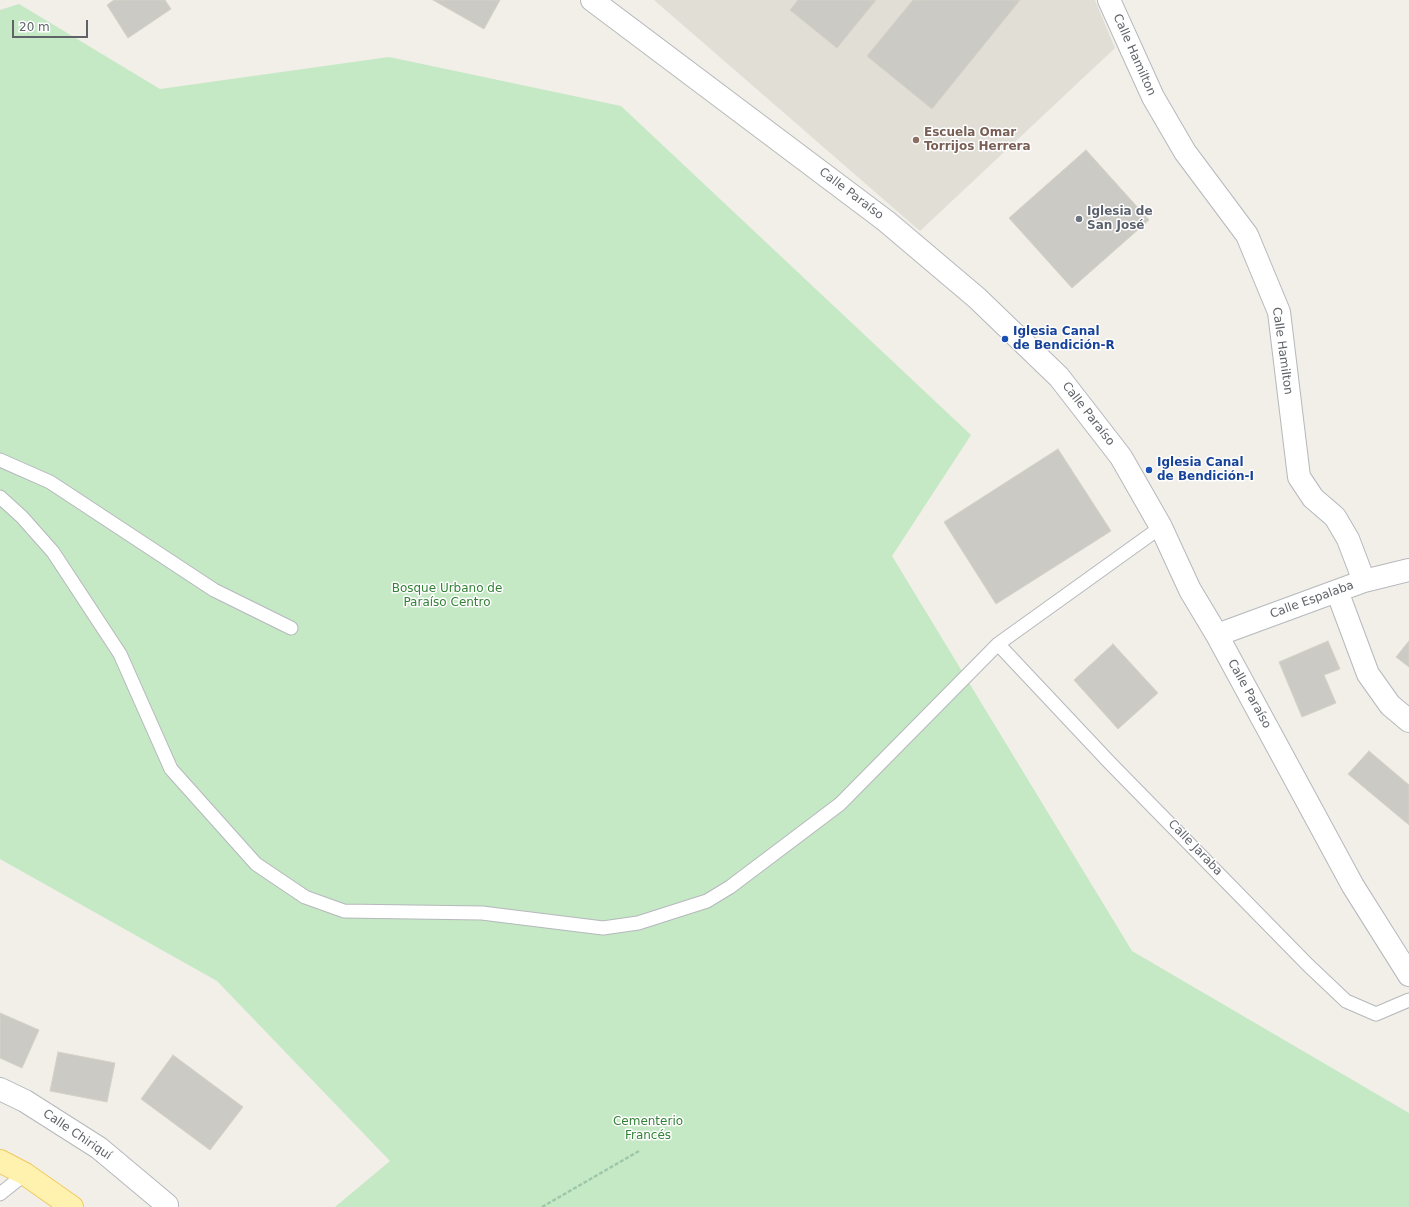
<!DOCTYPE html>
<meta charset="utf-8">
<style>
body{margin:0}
#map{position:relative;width:1409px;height:1207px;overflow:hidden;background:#f1efe8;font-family:"DejaVu Sans",sans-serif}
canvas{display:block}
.scale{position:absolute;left:12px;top:20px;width:76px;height:18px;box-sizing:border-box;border:2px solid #5f6368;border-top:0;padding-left:5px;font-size:12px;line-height:14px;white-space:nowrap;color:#5f6368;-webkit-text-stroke:3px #fff;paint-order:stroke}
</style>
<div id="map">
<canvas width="1409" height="1207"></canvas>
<div class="scale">20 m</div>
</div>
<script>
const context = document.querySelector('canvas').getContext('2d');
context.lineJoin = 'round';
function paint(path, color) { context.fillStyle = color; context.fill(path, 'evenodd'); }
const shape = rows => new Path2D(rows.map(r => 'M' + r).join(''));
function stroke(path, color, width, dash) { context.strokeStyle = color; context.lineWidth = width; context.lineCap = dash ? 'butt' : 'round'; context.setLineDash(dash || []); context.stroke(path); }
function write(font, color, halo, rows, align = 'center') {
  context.font = font + ' "DejaVu Sans",sans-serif'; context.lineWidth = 3; context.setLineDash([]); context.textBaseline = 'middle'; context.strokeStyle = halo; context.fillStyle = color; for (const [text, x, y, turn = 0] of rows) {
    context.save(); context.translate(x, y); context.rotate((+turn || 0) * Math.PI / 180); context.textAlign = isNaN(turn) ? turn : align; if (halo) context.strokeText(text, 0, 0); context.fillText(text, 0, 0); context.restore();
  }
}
const education = shape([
 [654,0,1095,0,1115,48,920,231]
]);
const green = shape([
 [19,4,160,89,389,57,621,106,971,435,892,556,1132,951,1409,1113,1409,1207,335,1207,390,1161,217,981,0,859,0,10]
]);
const building = shape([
 [114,0,165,0,171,9,128,38,107,5,114,0],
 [433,0,500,0,484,29,433,0],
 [798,0,876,0,837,48,790,10,798,0],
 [913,0,1020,0,932,109,867,56,913,0],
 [1086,150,1149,220,1072,288,1009,218,1086,150],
 [1058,449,1111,531,996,604,944,522,1058,449],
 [1328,641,1340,669,1324,675,1336,703,1302,717,1279,662,1328,641],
 [1409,641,1409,667,1396,657,1409,641],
 [1113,644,1158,693,1118,729,1074,680,1113,644],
 [1369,751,1409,785,1409,825,1348,774,1369,751],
 [0,1013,39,1030,22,1068,0,1058,0,1013],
 [58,1052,115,1063,107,1102,50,1091,58,1052],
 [173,1055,243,1107,210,1150,141,1099,173,1055]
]);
const path = shape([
 [542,1207,639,1151]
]);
const service = shape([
 [0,460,50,482,214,590,291,628],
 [0,497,22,517,53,552,120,654,171,769,256,864,305,897,344,911,482,913,603,928,638,923,707,901,730,887,840,804,998,644,1161,527],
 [998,644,1110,763,1308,965,1346,1001,1376,1014,1409,1000],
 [0,1194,25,1174]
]);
const minor = shape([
 [592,0,886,221,977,298,1059,377,1121,457,1161,527,1190,590,1217,635,1353,886,1409,975],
 [1109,0,1153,97,1185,152,1247,235,1279,312,1299,477,1313,498,1335,517,1348,539,1364,581],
 [1337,591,1368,674,1390,705,1409,721],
 [1217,635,1364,581,1409,570],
 [0,1089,25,1101,99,1148,167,1205]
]);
const primary = shape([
 [0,1161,25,1174,72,1207]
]);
const markers = [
 [916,140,4,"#8d6e63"],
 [1079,219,4,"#6b7280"],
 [1005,339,4,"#1a4fb4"],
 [1149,470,4,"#1a4fb4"]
];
const streetNames = [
 ["Calle Hamilton",1134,55,66],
 ["Calle Paraíso",851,194,37],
 ["Calle Hamilton",1282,351,82],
 ["Calle Paraíso",1088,414,52],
 ["Calle Espalaba",1312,600,-20],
 ["Calle Paraíso",1249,694,61],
 ["Calle Jaraba",1195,848,46],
 ["Calle Chiriquí",77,1135,34]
];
const educationNames = [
 ["Escuela Omar",924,133],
 ["Torrijos Herrera",924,147]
];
const worshipNames = [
 ["Iglesia de",1087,212],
 ["San José",1087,226]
];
const transitNames = [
 ["Iglesia Canal",1013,332],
 ["de Bendición-R",1013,346],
 ["Iglesia Canal",1157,463],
 ["de Bendición-I",1157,477]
];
const parkNames = [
 ["Bosque Urbano de",447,589],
 ["Paraíso Centro",447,603],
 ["Cementerio",648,1122],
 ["Francés",648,1136]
];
paint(education, '#e1ded6');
paint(green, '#c5e8c5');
paint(building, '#cccac5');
stroke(building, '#d6d1c6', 1);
stroke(service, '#b5b8bc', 15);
stroke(minor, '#b5b8bc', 24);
stroke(primary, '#f2c960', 24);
stroke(path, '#9cc7a9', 2.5, [4, 2]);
stroke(service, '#fff', 13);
stroke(minor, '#fff', 22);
stroke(primary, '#fff2af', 22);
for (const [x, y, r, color] of markers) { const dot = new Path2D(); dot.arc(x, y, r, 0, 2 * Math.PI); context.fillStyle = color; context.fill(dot); stroke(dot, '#fff', 1.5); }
write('12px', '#5f6368', '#fff', streetNames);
write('bold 12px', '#785e54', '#fff', educationNames, 'left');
write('bold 12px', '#5b616d', '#fff', worshipNames, 'left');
write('bold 12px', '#164399', '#fff', transitNames, 'left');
write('12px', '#348238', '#fff', parkNames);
</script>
